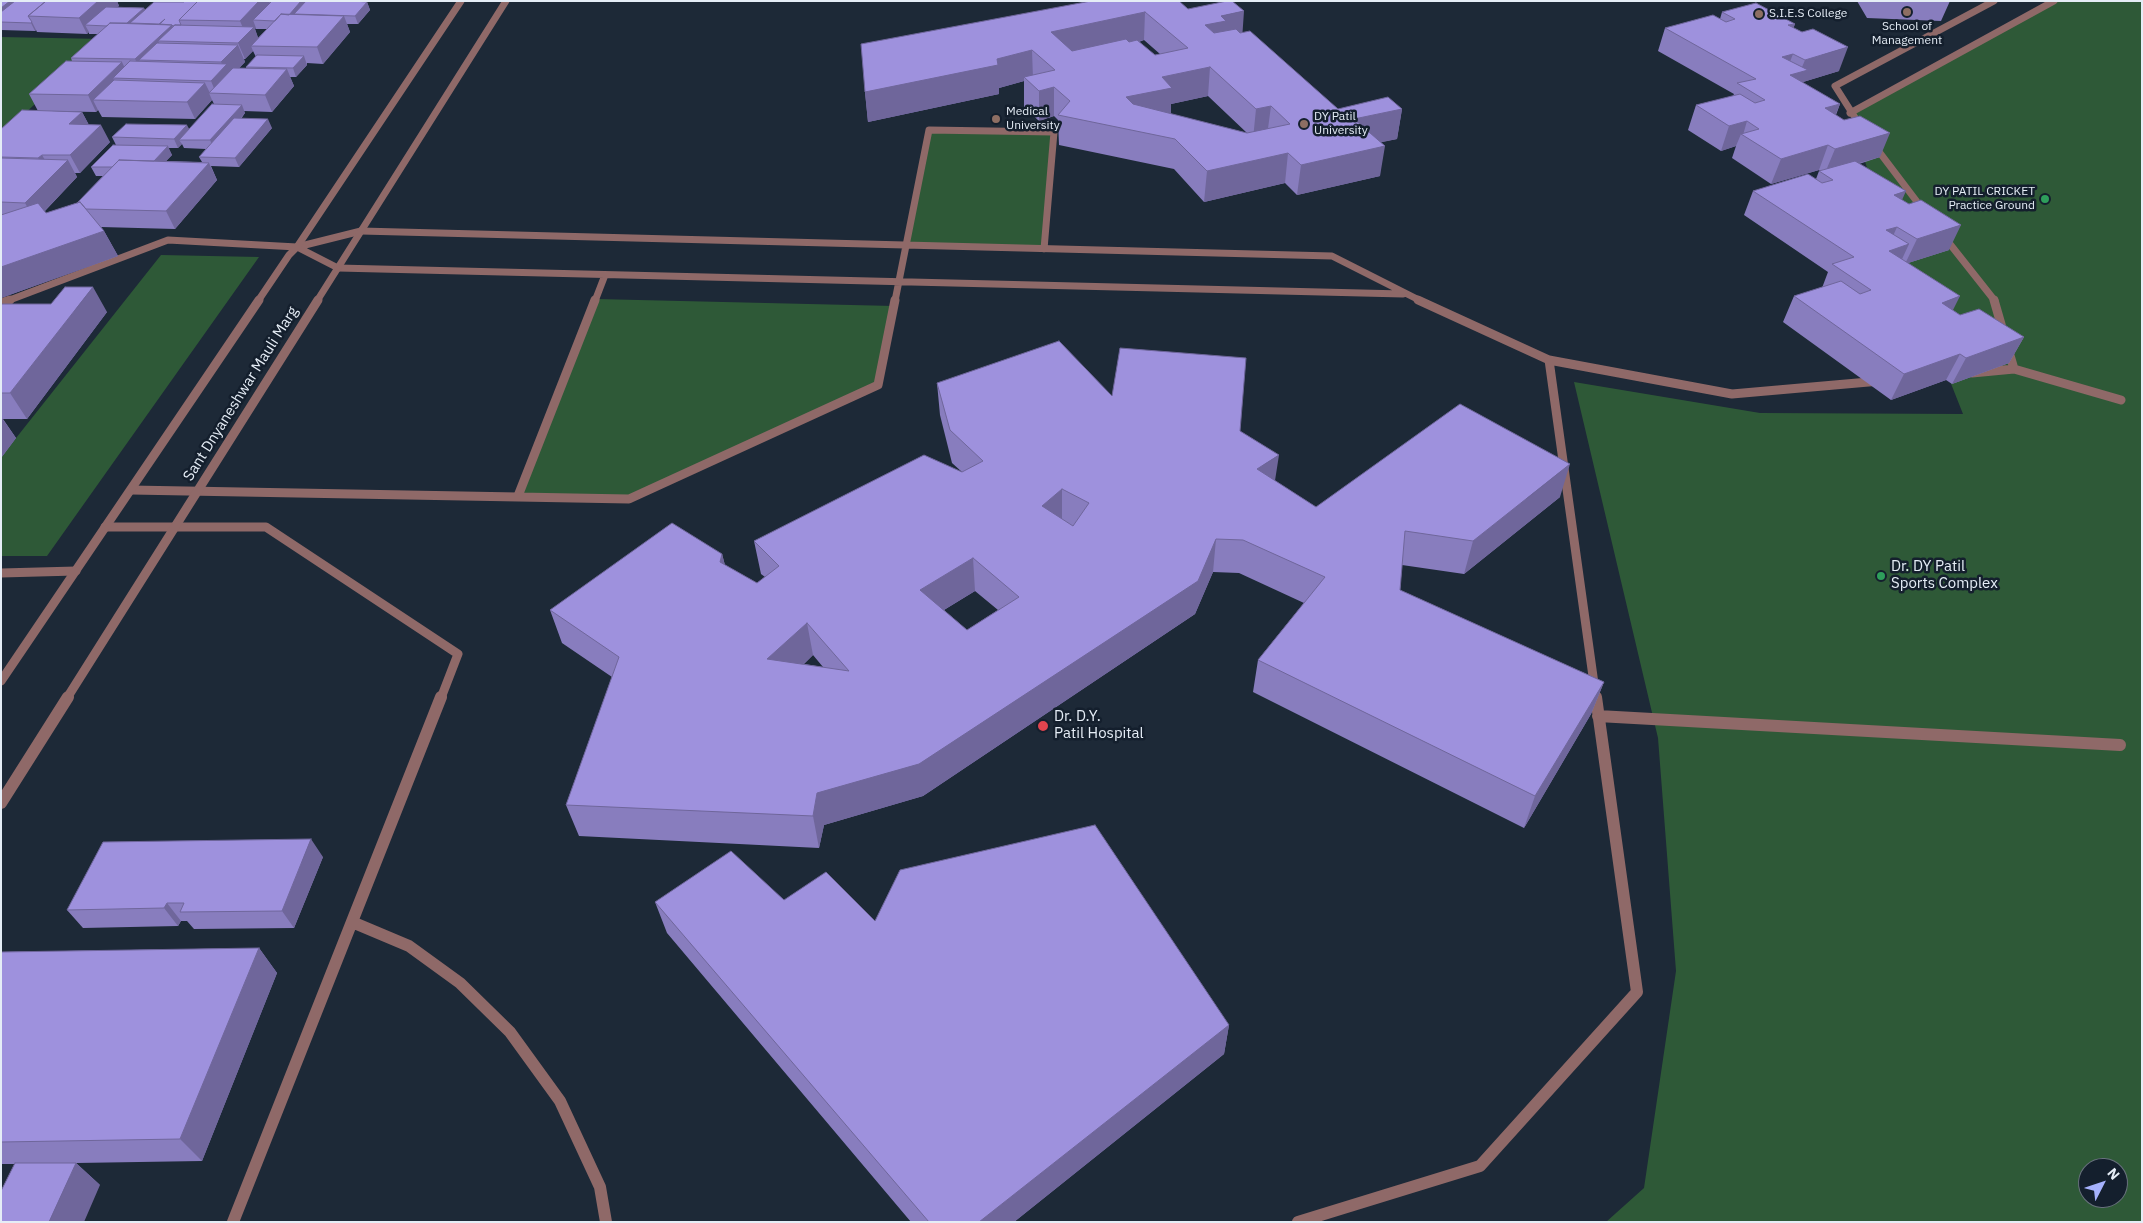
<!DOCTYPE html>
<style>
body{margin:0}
#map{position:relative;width:2143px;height:1223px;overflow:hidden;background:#1d2937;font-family:"IBM Plex Sans",sans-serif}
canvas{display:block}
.frame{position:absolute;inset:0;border:2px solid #e5edf6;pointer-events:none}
.north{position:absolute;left:2078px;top:1158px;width:50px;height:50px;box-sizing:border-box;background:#141f2d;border:1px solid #68717d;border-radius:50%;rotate:49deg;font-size:14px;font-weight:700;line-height:20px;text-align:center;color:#e5edf6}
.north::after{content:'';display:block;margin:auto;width:18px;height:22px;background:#a5b1fc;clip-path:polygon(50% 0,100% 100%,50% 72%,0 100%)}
</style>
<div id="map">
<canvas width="2143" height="1223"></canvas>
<div class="frame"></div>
<div class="north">N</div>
</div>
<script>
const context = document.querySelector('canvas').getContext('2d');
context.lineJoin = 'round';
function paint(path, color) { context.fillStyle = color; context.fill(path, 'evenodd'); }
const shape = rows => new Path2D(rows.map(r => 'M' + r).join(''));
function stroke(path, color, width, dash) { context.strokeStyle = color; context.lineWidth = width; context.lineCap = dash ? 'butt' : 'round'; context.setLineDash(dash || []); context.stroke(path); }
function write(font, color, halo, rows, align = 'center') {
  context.font = font + ' "IBM Plex Sans",sans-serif'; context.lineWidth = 5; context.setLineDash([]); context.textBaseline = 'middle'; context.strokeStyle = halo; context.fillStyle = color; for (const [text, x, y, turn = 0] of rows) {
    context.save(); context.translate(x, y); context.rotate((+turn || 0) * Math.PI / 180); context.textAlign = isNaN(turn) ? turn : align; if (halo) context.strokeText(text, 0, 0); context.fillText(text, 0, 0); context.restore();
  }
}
const green = shape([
 [2054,1,2142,1,2142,1222,1606,1222,1644,1188,1676,971,1658,738,1574,382,1760,413,1963,414,1872,184,1850,113],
 [2088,1168,2118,1168,2118,1198,2088,1198],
 [1,37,104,39,1,136],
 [929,130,1054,132,1044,249,905,244],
 [161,255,259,257,47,556,1,556,1,457],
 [596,299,894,306,878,385,629,499,518,496]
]);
const serviceFar2 = shape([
 [1850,113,2054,1],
 [1861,127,1835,86,1994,1],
 [1874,145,1924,211],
 [361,231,1332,256,1421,301],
 [1942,234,1995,301],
 [338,268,1403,294],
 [7,301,168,240,297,247],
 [595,301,605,275],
 [895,301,929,130,1054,132,1044,249]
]);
const serviceFar1 = shape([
 [1418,300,1549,360,1732,394,1880,381],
 [1994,300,2014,369],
 [1,303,10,300],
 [1549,360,1596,698],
 [1972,373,2014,369,2121,400],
 [131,490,629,499,878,385,895,300],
 [518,496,595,300],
 [105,527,266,527,458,654,441,698],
 [1,573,76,571]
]);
const service = shape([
 [1598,716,2120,745],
 [352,922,409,946,460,983,510,1032,560,1101,600,1187,606,1222],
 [233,1222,441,697],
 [1298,1222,1480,1166,1637,992,1596,697]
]);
const minor = shape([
 [297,247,361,231],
 [297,247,338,268]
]);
const tertiaryFar2 = shape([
 [258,301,289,255,297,247,461,1],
 [317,301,506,1]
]);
const tertiaryFar1 = shape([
 [1,681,259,300],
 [67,698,318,300]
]);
const tertiary = shape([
 [1,803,68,697]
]);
const wall = shape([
 [1,1,117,1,119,6,117,7,144,8,145,10,184,2,185,1,367,2,370,10,358,24,347,24,350,32,323,64,307,63,307,65,296,77,290,77,294,86,272,112,244,111,245,113,241,119,272,128,239,167,211,166,217,180,175,229,101,227,104,231,118,256,1,298,1,129,82,112,89,125,110,142,80,173,75,173,77,177,45,211,46,213,77,203,103,176,96,176,91,167,116,145,112,137,189,129,214,104,212,100,195,119,102,117,98,110,96,112,38,111,29,94,72,61,71,58,98,34,89,34,89,32,87,34,37,32,36,30,35,31,1,30],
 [256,28,256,29,267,29,258,38,255,29],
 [253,51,256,57,246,67,246,68,239,68,245,62,244,59,245,59],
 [182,144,184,148,206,149,199,157,202,162,166,161,172,155,168,148,178,148],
 [1091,1,1188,9,1242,33,1338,109,1402,109,1397,139,1381,142,1380,176,1297,195,1285,183,1204,202,1174,169,1059,145,1058,120,1054,116,1039,121,1024,107,1024,81,999,88,999,94,868,122,865,92],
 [1144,40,1160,54,1155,55,1139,42],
 [1208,96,1247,133,1171,114,1171,104],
 [1857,1,1950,1,1941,21,1867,18],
 [1722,12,1795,24,1793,28,1839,71,1803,82,1803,83,1840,104,1836,115,1880,157,1859,164,1902,200,1949,250,1908,263,1953,310,1960,315,2024,337,2009,363,1952,384,1946,380,1891,400,1783,322,1794,296,1822,288,1828,272,1744,215,1753,191,1816,179,1819,171,1821,171,1819,170,1771,184,1732,158,1736,146,1721,151,1688,130,1696,105,1733,96,1734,94,1658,51,1665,28,1720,19],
 [1,304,107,312,27,419,3,419,16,438,1,458],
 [937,383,1112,396,1240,431,1275,481,1316,507,1560,497,1464,574,1402,565,1400,590,1604,682,1591,714,1524,828,1253,692,1258,660,1304,603,1239,573,1213,572,1195,614,923,796,824,825,819,848,579,836,566,805,612,677,562,643,550,610,722,554,725,565,757,583,765,577,761,574,754,541,962,472,952,463,940,415],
 [975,591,998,610,967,630,944,610],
 [813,655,823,667,804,664],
 [323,857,294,928,194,929,187,921,181,921,178,926,83,928,67,910],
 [784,900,875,921,1229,1025,1224,1054,1014,1222,911,1222,667,933,655,902],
 [259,948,277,973,202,1161,76,1163,100,1185,15,1164,1,1164,1,952]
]);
const shadedWall = shape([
 [10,1,15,1,1,20,1,8],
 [98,1,117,1,119,6,97,25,85,25,89,32,87,34,79,18],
 [259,1,269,1,273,10,253,20,256,28,255,29,260,43,251,46,253,51,245,59,238,43,246,35,240,21],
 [301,1,304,1,306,7,283,21],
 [367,2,370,10,358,24,355,16],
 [144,8,147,16,124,26],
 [1244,11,1242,40,1225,43,1205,25,1221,16],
 [1145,12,1144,40,1052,61,1051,32],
 [344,16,350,32,323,64,317,47],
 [32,22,36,30,35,31,31,23],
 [1795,24,1787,47,1788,25],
 [172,25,179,41,158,41,165,55,139,60,146,74,143,76,135,59],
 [238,45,245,62,216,93,211,81,223,67,221,62],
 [1848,47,1839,71,1803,82,1799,94,1790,75,1800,72,1805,60],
 [1032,50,1033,79,1024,77,1024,81,999,88,999,94,868,122,865,92],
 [1793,54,1784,77,1782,57],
 [304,56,307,65,296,77,293,68],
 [122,62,130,79,113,78,119,90,93,100,98,110,96,112,88,95],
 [1210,67,1208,96,1171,104,1171,117,1125,127,1126,97,1162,77],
 [287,69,294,86,272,112,265,95],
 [205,83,210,93,209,93,212,100,195,119,187,102],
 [1054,87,1054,116,1039,121,1039,91],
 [1840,104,1830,128,1825,108],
 [242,105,245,113,214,149,210,140],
 [1271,106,1267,136,1253,139,1256,109],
 [1402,109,1397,139,1350,149,1354,119],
 [82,112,91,129,69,124],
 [268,119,272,128,239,167,235,158],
 [1747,121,1743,135,1741,134,1736,146,1721,151,1729,126],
 [101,125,110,142,80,173,70,155],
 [187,125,192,134,179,140,182,144,178,148,174,139],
 [1890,133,1880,157,1825,173,1835,149],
 [1828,145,1819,170,1771,184,1781,159],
 [168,146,172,155,151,177,147,168],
 [1385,146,1380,176,1297,195,1301,165],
 [1288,153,1285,183,1204,202,1207,171],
 [42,155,52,172,48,176,38,158],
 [68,160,77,177,35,221,25,203],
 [209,163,217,180,175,229,166,211],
 [1906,191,1895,216,1894,195],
 [1961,225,1949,250,1905,264,1917,239],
 [1897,227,1886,252,1886,230],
 [104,231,118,256,1,298,1,267],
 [1909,244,1897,270,1889,251],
 [93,287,107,312,27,419,10,393],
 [1960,296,1947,322,1942,303],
 [2024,337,2009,363,1952,384,1966,358],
 [1960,354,1946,380,1891,400,1904,374],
 [1,417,16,438,1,458],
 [1279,455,1274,487,1257,469],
 [1570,464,1560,497,1464,574,1473,541],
 [1062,489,1062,522,1042,506],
 [1216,539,1213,572,1195,614,923,796,824,825,819,848,813,816,817,793],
 [722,554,730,586,720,562],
 [973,558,975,591,924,622,920,590],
 [807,623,813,655,774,691,767,659],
 [1604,682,1591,714,1524,828,1535,796],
 [311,839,323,857,294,928,282,911],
 [167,903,181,921,178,926,164,908],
 [259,948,277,973,202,1161,180,1139],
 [1229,1025,1224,1054,1014,1222,979,1222],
 [76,1163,100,1185,84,1222,49,1222]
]);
const building = shape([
 [1,1,10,1,1,8,1,1],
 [15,1,46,1,28,16,32,22,31,23,1,22,1,12,15,1],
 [46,1,98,1,79,18,28,16,46,1],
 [185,1,198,1,179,20,181,25,175,25,173,26,172,25,160,24,165,19,159,24,130,23,154,2,184,2,185,1],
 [198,1,259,1,240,21,179,20,198,1],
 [272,1,301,1,289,15,281,14,275,21,253,20,272,1],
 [306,1,353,1,367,2,355,16,294,14,306,1],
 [1091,1,1179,1,1188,9,1227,1,1232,1,1244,11,1221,16,1226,21,1205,25,1214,33,1236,29,1240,33,1250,31,1338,109,1388,97,1402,109,1354,119,1385,146,1301,165,1288,153,1207,171,1175,139,1058,115,1070,101,1054,87,1039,91,1024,77,1055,70,1032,50,997,59,998,65,865,92,861,44,1091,1],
 [1145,12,1188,48,1155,55,1137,40,1129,42,1126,39,1072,51,1051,32,1145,12],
 [1210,67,1256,109,1271,106,1290,124,1247,133,1133,104,1126,97,1172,88,1162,77,1210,67],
 [1756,3,1795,24,1788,25,1802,32,1813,29,1848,47,1805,60,1793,54,1782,57,1808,70,1790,75,1840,104,1825,108,1844,120,1860,116,1890,133,1835,149,1828,145,1781,159,1741,134,1759,129,1747,121,1729,126,1696,105,1740,94,1755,103,1765,100,1737,83,1756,79,1665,28,1713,15,1726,22,1735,19,1722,12,1756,3],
 [106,7,144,8,127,23,110,23,107,26,85,25,106,7],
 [281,14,344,16,317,47,251,46,281,14],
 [110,23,172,25,135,59,71,58,110,23],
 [175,25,254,27,238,43,158,41,175,25],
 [157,43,238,45,221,62,139,60,157,43],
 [257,55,304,56,293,68,246,67,257,55],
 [66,61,122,62,88,95,29,94,66,61],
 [130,61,227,64,211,81,113,78,130,61],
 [233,68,287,69,265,95,209,93,233,68],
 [114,80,205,83,187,102,93,100,114,80],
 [212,104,242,105,210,140,179,140,212,104],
 [22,110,82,112,69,124,101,125,70,155,42,155,38,158,1,157,1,129,22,110],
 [234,118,268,119,235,158,199,157,234,118],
 [126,124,187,125,174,139,112,137,126,124],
 [113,145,168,146,154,161,119,160,112,167,91,167,113,145],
 [1,158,68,160,25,203,1,202,1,158],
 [119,160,209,163,166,211,86,209,80,202,77,203,119,160],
 [1855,161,1906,191,1894,195,1909,204,1921,200,1961,225,1917,239,1897,227,1886,230,1909,244,1889,251,1960,296,1942,303,1960,315,1979,309,2024,337,1966,358,1960,354,1904,374,1794,296,1841,281,1860,294,1871,290,1832,264,1854,257,1753,191,1808,174,1822,183,1833,180,1819,171,1855,161],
 [80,202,104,231,1,267,1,215,38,203,46,213,80,202],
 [65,287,93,287,10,393,1,393,1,304,51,304,65,287],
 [1059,341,1112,396,1120,348,1246,358,1240,431,1279,455,1257,469,1316,507,1460,404,1570,464,1473,541,1405,531,1400,590,1604,682,1535,796,1258,660,1325,577,1243,540,1216,539,1198,581,919,764,817,793,813,816,566,805,619,657,550,610,672,523,722,554,720,562,757,583,779,566,754,541,924,455,962,472,983,461,950,430,937,383,1059,341],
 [1062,489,1089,503,1073,526,1042,506,1062,489],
 [973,558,1019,597,967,630,920,590,973,558],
 [807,623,849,671,767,659,807,623],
 [1095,825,1229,1025,979,1222,929,1222,655,902,731,851,784,900,826,872,875,921,900,870,1095,825],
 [311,839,282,911,180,912,184,903,167,903,164,908,67,910,103,842,311,839],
 [259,948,180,1139,1,1142,1,952,259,948],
 [15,1163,76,1163,49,1222,1,1222,1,1191,15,1163]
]);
const markers = [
 [1907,12,5,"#8d6e63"],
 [1759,14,5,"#8d6e63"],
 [996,119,5,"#8d6e63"],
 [1304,124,5,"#8d6e63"],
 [2045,199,5,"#2e9e5b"],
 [1881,576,5,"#2e9e5b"],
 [1043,726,6,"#e0444e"]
];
const farPoinames = [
 ["S.I.E.S College",1769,14],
 ["School of",1907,27,"center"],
 ["Management",1907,41,"center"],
 ["Medical",1006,112],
 ["University",1006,126],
 ["DY Patil",1314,117],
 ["University",1314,131],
 ["DY PATIL CRICKET",2035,192,"right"],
 ["Practice Ground",2035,206,"right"]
];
const streetNames = [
 ["Sant Dnyaneshwar Mauli Marg",241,394,-58]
];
const poiNames = [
 ["Dr. DY Patil",1891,567],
 ["Sports Complex",1891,584],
 ["Dr. D.Y.",1054,717],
 ["Patil Hospital",1054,734]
];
paint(green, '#2e5937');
stroke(serviceFar2, '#8f6968', 7);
stroke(serviceFar1, '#8f6968', 9);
stroke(service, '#8f6968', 12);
stroke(minor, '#8f6968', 7);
stroke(tertiaryFar2, '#8f6968', 7);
stroke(tertiaryFar1, '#8f6968', 9);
stroke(tertiary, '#8f6968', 12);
paint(wall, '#887dbe');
paint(shadedWall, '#6f669b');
paint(building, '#9e91dd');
stroke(building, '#6f669b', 1);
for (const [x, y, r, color] of markers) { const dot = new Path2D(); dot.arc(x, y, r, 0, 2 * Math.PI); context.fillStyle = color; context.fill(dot); stroke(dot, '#141f2d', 2); }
write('12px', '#e5edf6', '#141f2d', farPoinames, 'left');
write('15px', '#e5edf6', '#141f2d', streetNames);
write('15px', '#e5edf6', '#141f2d', poiNames, 'left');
</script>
